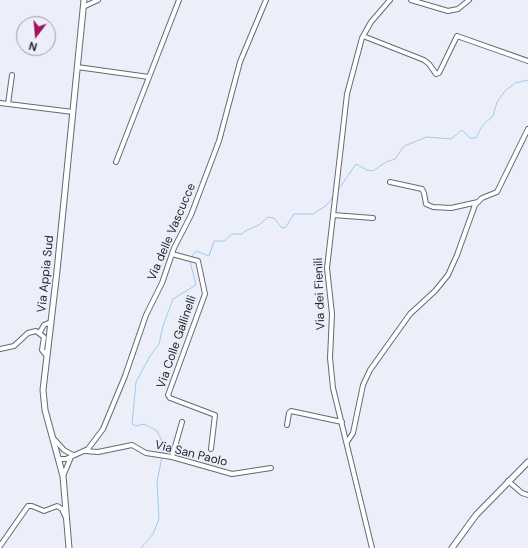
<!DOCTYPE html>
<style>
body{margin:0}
#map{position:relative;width:528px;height:548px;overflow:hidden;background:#eceffa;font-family:"DM Sans",sans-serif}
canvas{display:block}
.north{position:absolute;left:16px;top:16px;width:40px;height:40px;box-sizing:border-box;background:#eceffa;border:1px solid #9c9fa7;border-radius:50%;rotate:196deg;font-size:11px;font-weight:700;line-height:16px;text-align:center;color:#25262a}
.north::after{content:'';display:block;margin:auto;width:14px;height:18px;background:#a0145e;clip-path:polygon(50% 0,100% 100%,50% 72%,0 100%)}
</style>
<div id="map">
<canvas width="528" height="548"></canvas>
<div class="north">N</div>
</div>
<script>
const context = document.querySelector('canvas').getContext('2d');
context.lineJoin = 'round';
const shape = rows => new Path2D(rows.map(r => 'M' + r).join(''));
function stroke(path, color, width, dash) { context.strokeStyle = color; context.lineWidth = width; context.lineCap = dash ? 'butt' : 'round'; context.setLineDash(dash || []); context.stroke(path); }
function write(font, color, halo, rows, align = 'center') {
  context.font = font + ' "DM Sans",sans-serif'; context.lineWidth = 3; context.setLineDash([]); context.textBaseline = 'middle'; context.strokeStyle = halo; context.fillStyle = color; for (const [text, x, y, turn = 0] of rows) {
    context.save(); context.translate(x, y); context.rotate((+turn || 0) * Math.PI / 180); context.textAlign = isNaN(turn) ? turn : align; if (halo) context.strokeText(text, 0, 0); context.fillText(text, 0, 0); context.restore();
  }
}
const stream = shape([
 [338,190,356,164,367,170,373,171,386,162,395,159,404,146,427,137,451,139,462,130,470,138,476,138,482,126,493,116,497,102,505,91,515,83,528,80],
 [191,258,196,251,209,256,214,241,224,241,232,234,242,234,245,231,259,225,268,217,274,218,281,227,285,228,294,214,313,214,327,205,333,196],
 [163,454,162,441,157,431,144,424,136,426,132,424,136,382,150,356,159,344,163,326,173,299,196,285,190,261],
 [141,548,153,534,159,519,157,482,162,457]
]);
const minor = shape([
 [411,0,448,11,458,9,469,0],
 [83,7,98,0],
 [363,36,424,60,429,64,436,74,439,73,457,36,528,61],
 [77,67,149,77],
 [0,103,73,112],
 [8,104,12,75],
 [116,162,179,0],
 [390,182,422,189,424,193,426,204,433,207,451,208,478,202],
 [333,215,373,218],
 [172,254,198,261,205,294,168,395,170,398,215,415,211,449],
 [40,332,44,325,51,322],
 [0,349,14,346,28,333,36,331,44,337,42,350,47,356],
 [287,425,289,413,291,411,342,422],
 [54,439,64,450,73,455],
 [347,442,353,433,363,385,370,370,410,314,435,291,448,275,457,255,475,205,482,198,497,192,528,129],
 [85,451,98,452,132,445,146,453,172,457,232,474,271,468],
 [172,457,182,422],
 [60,459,66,459,88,449,103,429,125,376,146,315,162,283,174,248,191,215,219,141,240,62,266,0],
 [63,476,71,457],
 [508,481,522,493,528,495],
 [0,546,28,506,32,506,44,511,57,506,62,509,65,516],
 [372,548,333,388,330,358,332,314,327,268,347,94,362,38,371,22,390,0]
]);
const major = shape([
 [69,548,63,476,45,410,43,390,57,271,84,0],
 [452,548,476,515,528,462]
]);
const streetNames = [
 ["Via delle Vascucce",172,232,-67],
 ["Via Appia Sud",46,274,-84],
 ["Via dei Fienili",320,294,-92],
 ["Via Colle Gallinelli",177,342,-71],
 ["Via San Paolo",191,454,14]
];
stroke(stream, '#9ec9ef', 1);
stroke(minor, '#666972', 6);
stroke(major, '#666972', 7);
stroke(minor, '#fff', 4);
stroke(major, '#fff', 5);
write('12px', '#25262a', '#eceffa', streetNames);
</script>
